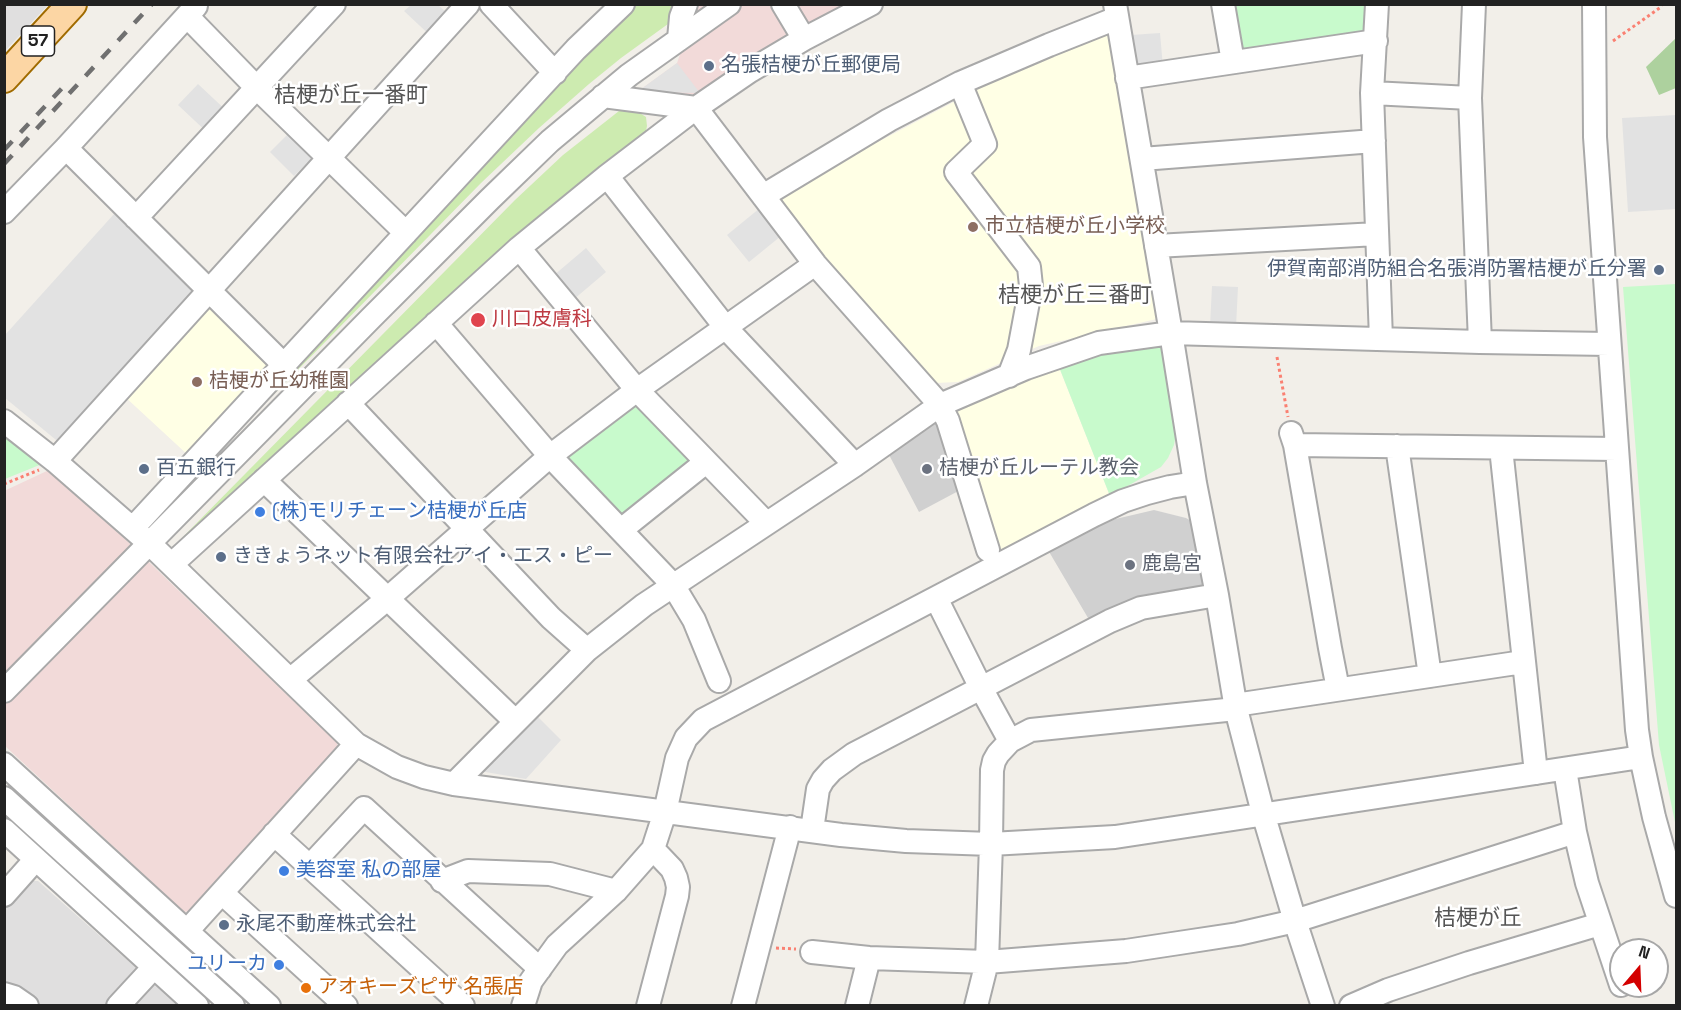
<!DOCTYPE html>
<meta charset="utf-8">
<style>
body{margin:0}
#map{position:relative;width:1681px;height:1010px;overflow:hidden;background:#f2efe9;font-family:"Space Grotesk",sans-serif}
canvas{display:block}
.frame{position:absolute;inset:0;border:6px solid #222;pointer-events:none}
.north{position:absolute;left:1609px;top:938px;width:60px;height:60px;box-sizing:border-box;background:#fff;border:2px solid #a7a7a7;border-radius:50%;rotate:19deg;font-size:16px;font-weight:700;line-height:24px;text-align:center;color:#222}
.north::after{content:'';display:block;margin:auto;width:21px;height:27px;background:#d40000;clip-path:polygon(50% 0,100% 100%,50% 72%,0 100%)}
</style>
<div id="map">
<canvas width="1681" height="1010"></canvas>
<div class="frame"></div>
<div class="north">N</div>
</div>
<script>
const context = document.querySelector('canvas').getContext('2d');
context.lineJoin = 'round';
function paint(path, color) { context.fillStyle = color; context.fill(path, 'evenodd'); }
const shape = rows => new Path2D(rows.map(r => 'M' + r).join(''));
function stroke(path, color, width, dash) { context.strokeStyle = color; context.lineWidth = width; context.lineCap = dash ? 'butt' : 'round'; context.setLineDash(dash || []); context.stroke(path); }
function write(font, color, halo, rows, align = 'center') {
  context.font = font + ' "Space Grotesk","Noto Sans JP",sans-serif'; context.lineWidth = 5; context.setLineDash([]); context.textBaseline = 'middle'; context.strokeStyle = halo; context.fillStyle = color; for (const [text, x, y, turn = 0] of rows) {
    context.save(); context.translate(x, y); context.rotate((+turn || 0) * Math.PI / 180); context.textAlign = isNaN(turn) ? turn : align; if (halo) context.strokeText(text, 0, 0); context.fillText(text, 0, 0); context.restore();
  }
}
const residential = shape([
 [5,4,48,5,5,51,4,5],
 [28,881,38,881,178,1005,5,1005,4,907]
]);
const commercial = shape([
 [697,5,858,5,702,95,637,92,677,63],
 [49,470,69,485,67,488,124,538,337,743,338,754,192,911,184,912,5,746,4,491]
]);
const education = shape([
 [1103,32,1113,38,1161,318,1039,346,958,382,935,383,822,257,782,203,785,191,982,87],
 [203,304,213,305,269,360,271,369,189,456,123,395],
 [1057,362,1110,496,1002,552,993,548,953,418,956,407]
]);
const religious = shape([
 [933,420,944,423,964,488,919,512,887,451],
 [1154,510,1186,518,1193,522,1205,580,1198,590,1091,623,1048,550,1107,521]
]);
const grass = shape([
 [634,5,676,5,668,24,621,58,589,84,539,128,481,183,228,441,606,31],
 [635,110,646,117,647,126,644,140,180,546,178,542,515,200,563,155,619,111]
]);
const forest = shape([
 [1676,38,1676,88,1659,95,1646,67]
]);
const park = shape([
 [1230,5,1370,5,1368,30,1360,37,1247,53,1238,47],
 [1676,284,1676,827,1659,745,1623,287],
 [1155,344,1163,349,1176,434,1174,445,1168,458,1161,467,1110,496,1057,362],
 [633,403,642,405,692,458,692,468,629,518,619,516,568,464,569,451],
 [5,434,42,464,5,479]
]);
const parking = shape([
 [411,5,438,5,454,19,435,40,404,11],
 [1160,33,1163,67,1145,69,1135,61,1131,35],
 [677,63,700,93,637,92],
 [198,84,230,114,210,135,178,105],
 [1676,115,1676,209,1628,212,1622,118],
 [295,127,319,152,294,176,270,152],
 [760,208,781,236,749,262,727,235],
 [114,214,196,286,61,444,5,398,5,335],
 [586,248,606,272,573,300,553,276],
 [1212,286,1238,287,1236,327,1210,326],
 [534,713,561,740,526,779,474,770]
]);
const path = shape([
 [1613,41,1661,7,1662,4],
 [1277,357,1288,417],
 [4,484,39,470],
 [776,948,796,949]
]);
const minor = shape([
 [491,4,555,73],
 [783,4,804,39],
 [1115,4,1171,333,1195,483,1217,595,1236,709,1263,813,1295,921,1323,1006],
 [1223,4,1233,62],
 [1377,4,1372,93,1381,339],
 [1474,4,1470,98,1480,342],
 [1594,4,1595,137,1637,730,1641,757,1654,817,1676,896],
 [187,16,257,88,406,233],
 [679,39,681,17,686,4],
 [1127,78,1376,41],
 [960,83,985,144,956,172,1029,267,1031,286,1019,350,1009,376],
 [1372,93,1470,98],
 [603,96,696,108,815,264,940,405,948,421,988,550],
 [66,148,284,365],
 [1142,159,1374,141],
 [607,176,726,328,855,465],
 [763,196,889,120,960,83,1049,45,1117,18],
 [4,212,66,148,196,6],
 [136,218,334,4],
 [1156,246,1377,234],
 [519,248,637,390,766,523],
 [436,323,550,456,673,585,694,620,719,681],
 [348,403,551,618,587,650],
 [4,421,55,461,149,543,356,744,397,767,424,777,454,784,841,835,906,841,991,844,1115,837,1641,757],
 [1291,433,1295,445,1330,648,1338,689],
 [1295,445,1617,449],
 [1397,446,1430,676],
 [1501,448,1536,773],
 [55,461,468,4],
 [264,480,515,721],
 [133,528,576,49,623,4],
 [621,530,706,462],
 [172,564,519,248,607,176,696,108,750,71,804,39,871,4],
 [936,598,981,688,1010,741],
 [290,680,387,599,550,456,637,390,815,264],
 [4,691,371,318,490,199,550,141,629,75,729,4],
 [1235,705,1523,662],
 [4,764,269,1006],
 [1565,769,1575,832,1587,883,1621,985],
 [454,784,587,650,644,605,855,465,940,405,1026,368,1099,343,1171,333,1480,342,1609,344],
 [4,798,233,1006],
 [4,830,197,1006],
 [812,830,818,789,823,780,832,770,854,754,1110,621,1141,608,1217,595],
 [274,834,463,1006],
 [310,866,364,808,540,969],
 [442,881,468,871,550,874,616,891],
 [222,893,346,1006],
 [4,895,36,859],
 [187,931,356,744],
 [812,952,869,958,987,962,1126,951,1179,943,1238,934,1295,921,1575,832],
 [4,994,14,997,27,1006],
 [118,1006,154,967],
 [523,1006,531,981,557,945,616,891,653,849,665,812,677,758,686,738,703,720,1094,515,1123,501,1147,493,1170,487,1195,483],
 [648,1006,677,896,678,887,676,878,672,869,653,849],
 [743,1006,790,827],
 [857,1006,869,958],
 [976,1006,987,962,991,844,992,770,994,761,998,754,1010,741,1031,730,1236,709],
 [1351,1006,1388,990,1469,963,1600,924]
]);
const major = shape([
 [4,78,72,4]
]);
const rail = shape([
 [4,150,66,84],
 [4,164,152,4]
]);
const markers = [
 [709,66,6,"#5c6f8a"],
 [973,227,6,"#8d6e63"],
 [1659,270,6,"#5c6f8a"],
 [478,320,8,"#e0444e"],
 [197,382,6,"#8d6e63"],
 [144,469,6,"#5c6f8a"],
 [927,469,6,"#6b7280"],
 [260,512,6,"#3f7fe0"],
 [221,557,6,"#5c6f8a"],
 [1130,565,6,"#6b7280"],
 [284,871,6,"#3f7fe0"],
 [224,925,6,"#5c6f8a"],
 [279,965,6,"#3f7fe0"],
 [306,988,6,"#e8710a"]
];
const shields = [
 [38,41,33]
];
const shieldNames = [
 ["57",38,41]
];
const serviceNames = [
 ["名張桔梗が丘郵便局",721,66],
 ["伊賀南部消防組合名張消防署桔梗が丘分署",1647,270,"right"],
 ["百五銀行",156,469],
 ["ききょうネット有限会社アイ・エス・ピー",233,557],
 ["永尾不動産株式会社",236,925]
];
const educationNames = [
 ["市立桔梗が丘小学校",985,227],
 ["桔梗が丘幼稚園",209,382]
];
const healthNames = [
 ["川口皮膚科",492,320]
];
const worshipNames = [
 ["桔梗が丘ルーテル教会",939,469],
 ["鹿島宮",1142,565]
];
const shopNames = [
 ["(株)モリチェーン桔梗が丘店",272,512],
 ["美容室 私の部屋",296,871],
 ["ユリーカ",267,965,"right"]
];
const foodNames = [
 ["アオキーズピザ 名張店",318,988]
];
const quarterNames = [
 ["桔梗が丘一番町",351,96],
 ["桔梗が丘三番町",1075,296],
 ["桔梗が丘",1478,919]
];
paint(residential, '#e0dfdf');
paint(commercial, '#f2dad9');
paint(education, '#ffffe5');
paint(religious, '#d0d0d0');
paint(grass, '#cdebb0');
paint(forest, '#add19e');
paint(park, '#c8facc');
paint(parking, '#e2e2e2');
stroke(minor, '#a9a9a9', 26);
stroke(major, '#a06b00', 32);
stroke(path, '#fa8072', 3, [3, 3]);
stroke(minor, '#fff', 22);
stroke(major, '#fcd6a4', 28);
stroke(rail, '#707070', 4.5, [12, 12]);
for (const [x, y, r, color] of markers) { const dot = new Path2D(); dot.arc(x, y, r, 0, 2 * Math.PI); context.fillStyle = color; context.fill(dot); stroke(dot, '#fff', 2); }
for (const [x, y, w] of shields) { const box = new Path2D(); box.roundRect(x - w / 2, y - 15, w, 30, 4.5); context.fillStyle = '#fff'; context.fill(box); stroke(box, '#222', 1.5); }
write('bold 18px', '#222', null, shieldNames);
write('20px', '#4e5e75', '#fff', serviceNames, 'left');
write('20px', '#785e54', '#fff', educationNames, 'left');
write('20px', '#be3a42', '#fff', healthNames, 'left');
write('20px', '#5b616d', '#fff', worshipNames, 'left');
write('20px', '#366cbe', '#fff', shopNames, 'left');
write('20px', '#c56008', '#fff', foodNames, 'left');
write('22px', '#555', '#fff', quarterNames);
</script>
